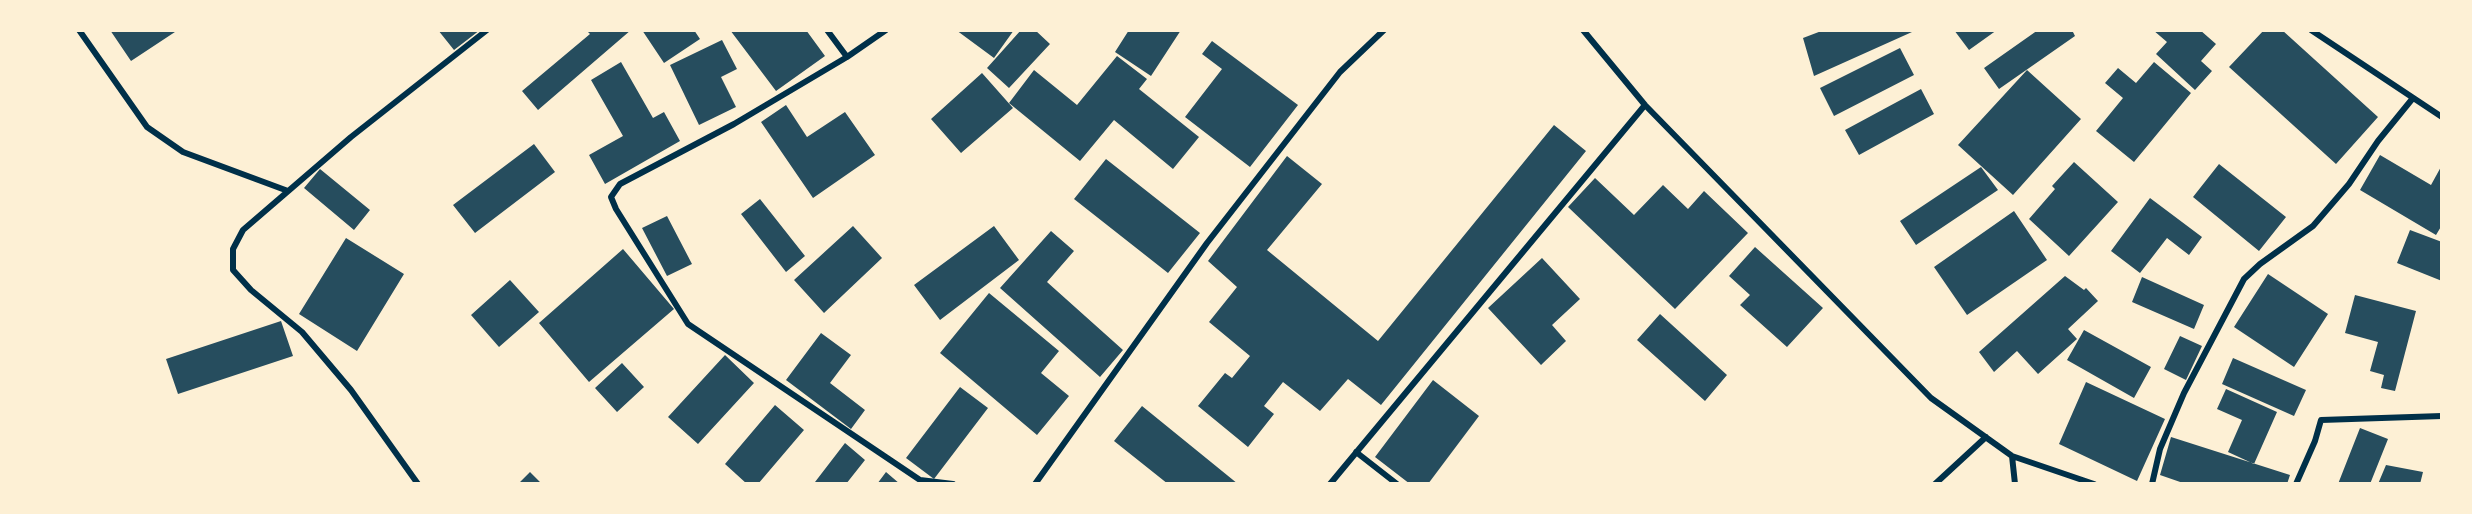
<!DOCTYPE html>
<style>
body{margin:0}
#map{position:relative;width:2472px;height:514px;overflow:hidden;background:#fdf0d5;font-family:Signika,sans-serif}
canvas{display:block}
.frame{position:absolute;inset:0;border:32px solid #fdf0d5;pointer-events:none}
</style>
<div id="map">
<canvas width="2472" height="514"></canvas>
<div class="frame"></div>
</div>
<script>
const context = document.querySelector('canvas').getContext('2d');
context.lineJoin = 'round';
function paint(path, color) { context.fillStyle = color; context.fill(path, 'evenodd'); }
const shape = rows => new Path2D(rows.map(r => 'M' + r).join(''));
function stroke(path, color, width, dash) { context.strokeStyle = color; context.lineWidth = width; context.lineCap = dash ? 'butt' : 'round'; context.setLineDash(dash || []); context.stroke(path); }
const building = shape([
 [110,30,178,30,131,61],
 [438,30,480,30,454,50],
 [586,30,631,30,538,110,522,91,590,34],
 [642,30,694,30,700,39,664,63],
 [730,30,806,30,825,56,776,91],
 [956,30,1014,30,994,58],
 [1021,30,1035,30,1050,44,1009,88,987,68],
 [1129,30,1181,30,1151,76,1115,52],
 [1824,30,1911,30,1912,32,1814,76,1803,38],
 [1954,30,1997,30,1969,50],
 [2038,30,2072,30,2075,36,1999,89,1984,68],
 [2153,30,2200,30,2216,44,2201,61,2212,71,2195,90,2156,54,2167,42],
 [2264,30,2282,30,2378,117,2336,164,2229,67],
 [722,40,737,69,721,77,736,107,699,125,670,65],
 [1212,41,1298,105,1250,167,1185,117,1222,69,1202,54],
 [1900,48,1914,75,1834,116,1820,88],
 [1117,56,1147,79,1139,89,1199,137,1173,169,1114,120,1080,161,1009,103,1034,70,1077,105],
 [621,62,653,118,664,112,680,141,605,184,589,155,623,136,591,80],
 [2154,62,2191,93,2134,162,2096,131,2123,98,2105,83,2118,68,2136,83],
 [2027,70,2081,119,2013,195,1958,145],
 [982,73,1013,108,961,153,931,119],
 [1921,89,1934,114,1859,155,1845,130],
 [786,105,807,137,845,112,875,155,813,198,761,122],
 [1554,125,1586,151,1381,405,1348,379,1320,411,1283,382,1264,406,1274,414,1248,447,1198,406,1225,373,1232,378,1250,356,1209,322,1237,287,1208,261,1287,156,1322,184,1267,250,1378,341],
 [534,144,555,172,475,233,453,205],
 [2380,155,2431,185,2442,165,2442,225,2436,235,2360,190],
 [1106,159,1200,233,1168,273,1074,199],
 [2074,162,2118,202,2069,256,2029,219,2055,189,2052,186],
 [2219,164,2286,217,2259,251,2193,197],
 [1981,167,1998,190,1916,245,1900,221],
 [320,169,370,210,354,230,304,188],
 [1595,178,1634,215,1663,185,1688,209,1704,191,1748,233,1675,309,1568,207],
 [2150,198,2202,237,2189,255,2167,238,2140,273,2111,251],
 [760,199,805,256,786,272,741,214],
 [2014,211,2047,260,1967,315,1934,267],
 [667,216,692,264,667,276,642,228],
 [853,226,882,258,824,313,794,280],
 [994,226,1019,260,940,320,914,285],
 [2410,230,2442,242,2442,281,2397,263],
 [1051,231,1074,251,1047,282,1123,350,1100,377,1000,288],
 [346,238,404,274,357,351,299,314],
 [1755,247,1823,308,1787,347,1740,305,1750,295,1729,276],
 [623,249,674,309,589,382,539,323],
 [1542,258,1580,299,1552,325,1566,341,1541,365,1488,308],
 [2268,274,2328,314,2294,367,2234,327],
 [2065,276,2084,290,2086,288,2098,301,2068,329,2077,339,2038,374,2017,351,1994,372,1979,352],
 [2142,277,2204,305,2194,329,2132,302],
 [510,280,539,312,499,347,471,315],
 [989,293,1059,351,1041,373,1069,396,1037,435,940,353],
 [2355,295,2416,311,2395,391,2381,388,2384,375,2370,371,2378,342,2345,333],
 [1660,314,1727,375,1705,401,1637,340],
 [281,321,293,356,178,394,166,359],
 [2084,330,2151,367,2134,398,2067,360],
 [821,333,851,355,830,383,865,410,851,429,786,380],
 [2180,336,2202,346,2186,380,2164,369],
 [725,355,754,383,698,444,668,417],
 [2233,358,2306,390,2294,416,2222,384],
 [622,363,644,387,617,412,595,388],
 [1433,380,1479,416,1428,484,1410,484,1375,457],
 [2086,382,2165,419,2137,481,2059,444],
 [960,387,988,408,934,479,906,458],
 [2226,389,2277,412,2254,464,2228,452,2242,420,2217,409],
 [775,405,804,430,758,484,747,484,725,464],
 [1142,406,1238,484,1168,484,1114,441],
 [2360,428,2388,439,2370,484,2338,484],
 [2171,437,2290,475,2287,484,2186,484,2160,475],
 [845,443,865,460,846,484,818,484,815,482],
 [2386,465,2423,472,2420,484,2378,484],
 [530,472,542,484,518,484],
 [886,472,900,484,877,484]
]);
const minor = shape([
 [79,30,147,127,183,152,288,191],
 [827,30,847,57,734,124,620,184,611,197,616,209,688,324,920,480,953,484],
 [1583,30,1645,105,1931,398,2012,456,2094,484],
 [2311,30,2442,117],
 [847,57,886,30],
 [1356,452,1397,484],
 [2012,456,2015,484],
 [418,484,351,390,302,332,251,290,233,270,233,249,243,230,351,137,487,30],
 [1035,484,1207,243,1340,72,1384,30],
 [1330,484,1645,105],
 [1935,484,1986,437],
 [2152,484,2160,449,2184,393,2244,279,2260,264,2313,226,2349,184,2378,141,2413,98],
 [2296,484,2315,441,2321,420,2442,416]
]);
paint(building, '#264d5e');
stroke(minor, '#003049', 6);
</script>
